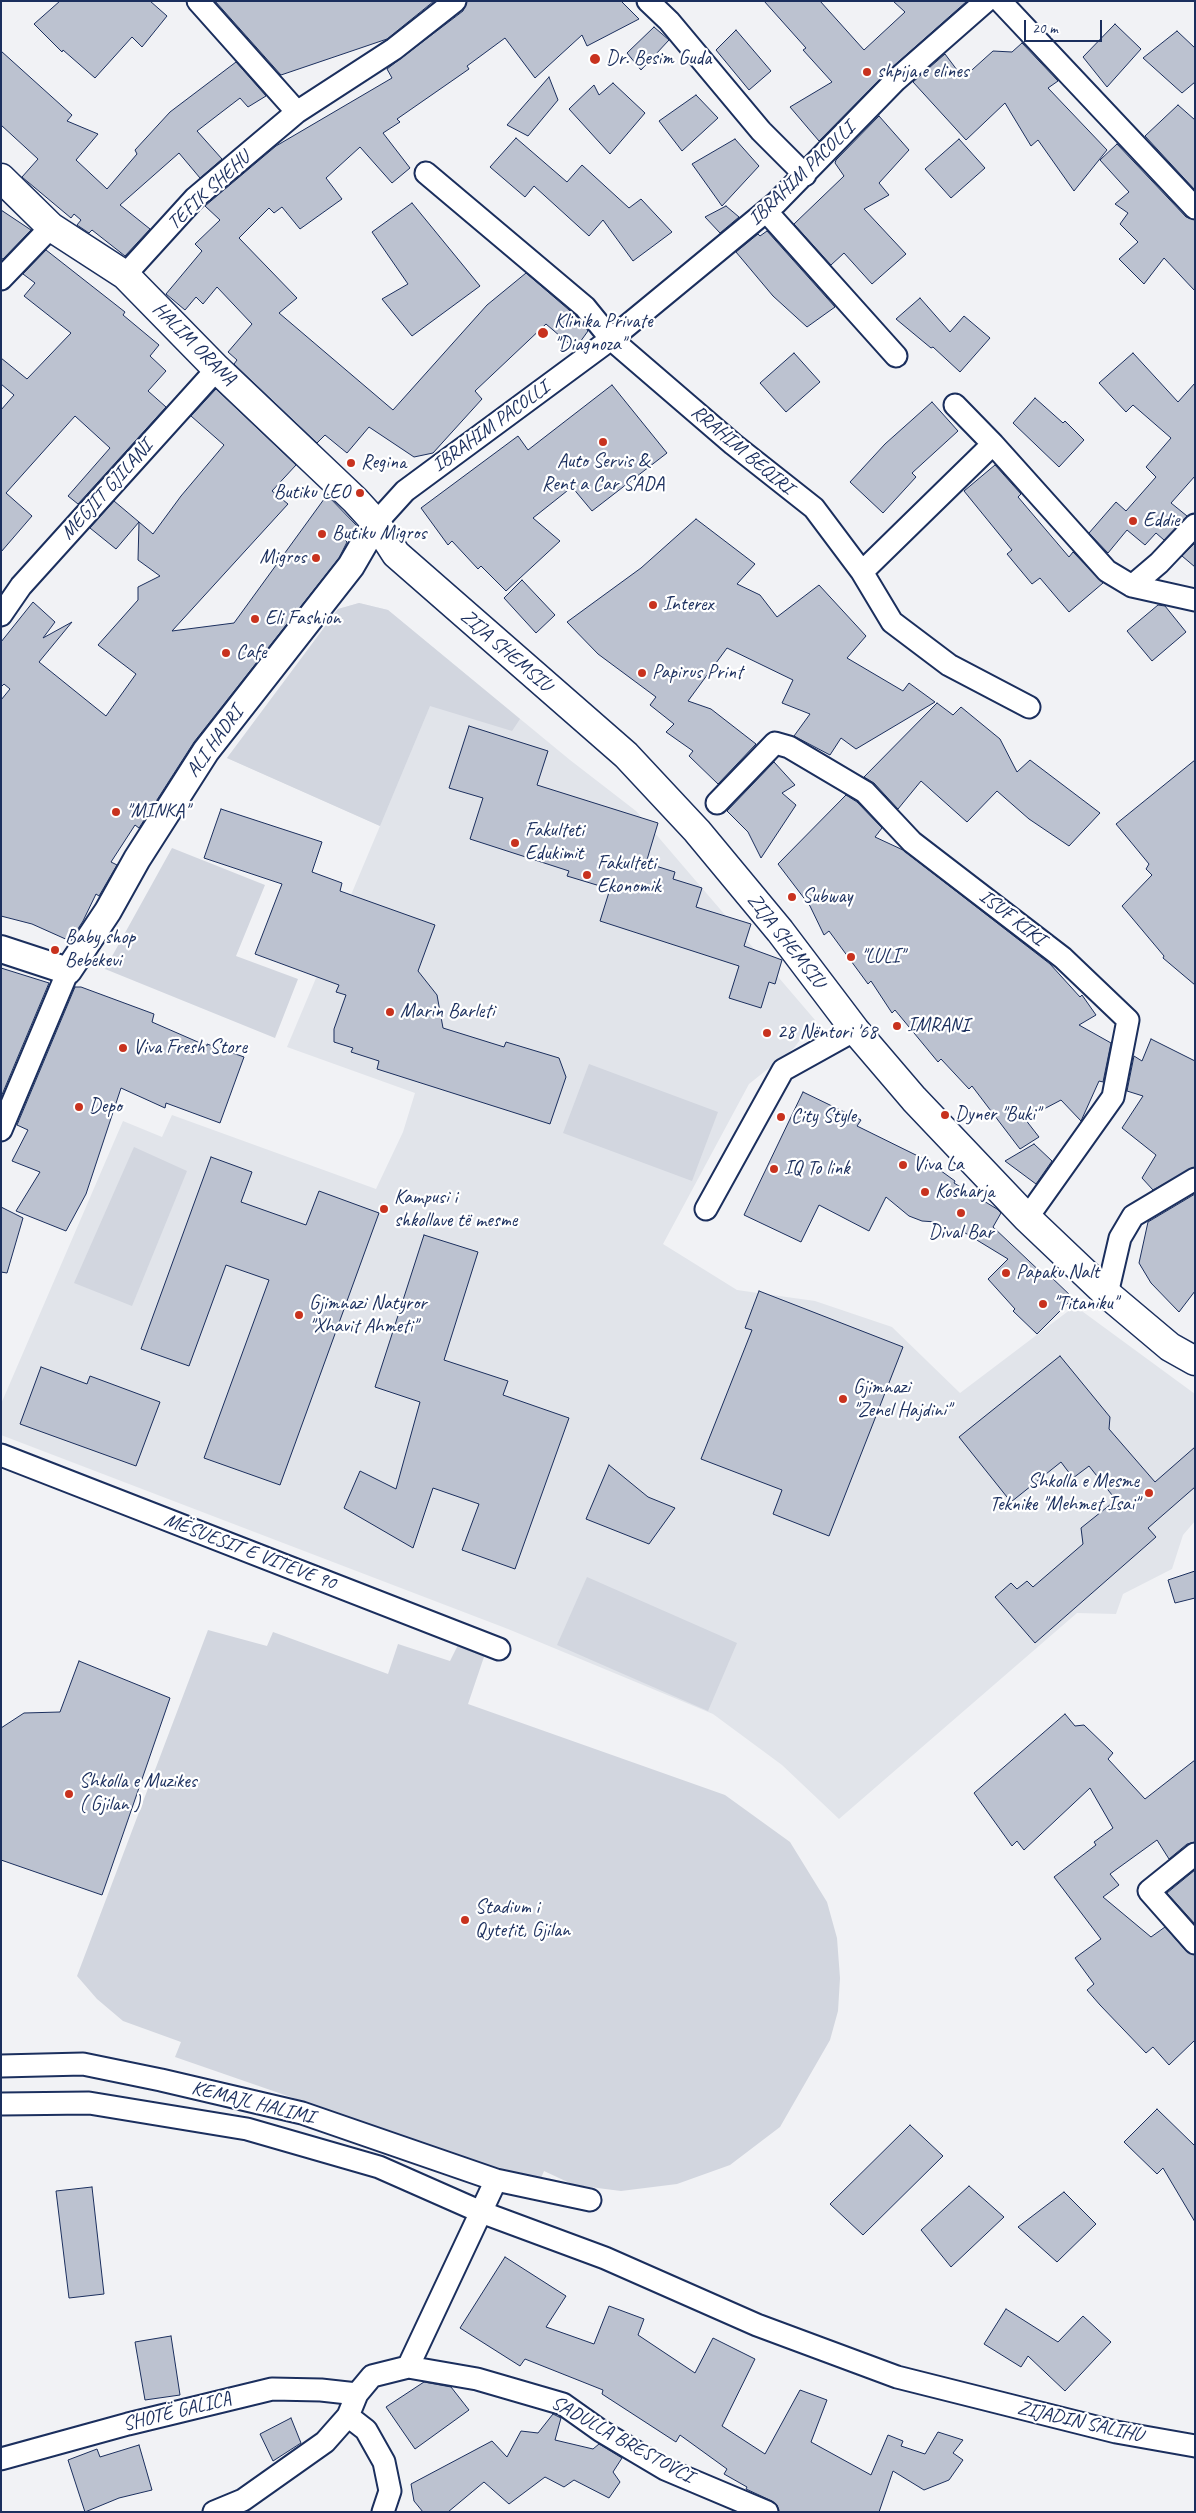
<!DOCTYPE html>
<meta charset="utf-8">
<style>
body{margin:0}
#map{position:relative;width:1196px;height:2513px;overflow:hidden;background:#f1f2f5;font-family:Caveat,sans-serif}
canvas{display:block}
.frame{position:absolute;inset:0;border:2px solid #1b2f5e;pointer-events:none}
.scale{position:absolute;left:1024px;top:20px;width:78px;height:22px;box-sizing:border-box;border:2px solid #1b2f5e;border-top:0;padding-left:6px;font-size:15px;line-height:18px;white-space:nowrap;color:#1b2f5e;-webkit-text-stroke:4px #fff;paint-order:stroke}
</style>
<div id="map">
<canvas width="1196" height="2513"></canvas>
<div class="frame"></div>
<div class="scale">20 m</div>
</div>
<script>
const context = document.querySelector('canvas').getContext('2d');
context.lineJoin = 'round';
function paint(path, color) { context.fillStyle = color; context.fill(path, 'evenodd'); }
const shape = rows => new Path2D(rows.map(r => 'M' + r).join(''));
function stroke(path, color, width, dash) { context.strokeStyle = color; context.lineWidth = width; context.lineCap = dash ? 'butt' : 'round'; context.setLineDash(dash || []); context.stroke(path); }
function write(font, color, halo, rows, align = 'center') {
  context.font = font + ' Caveat,sans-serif'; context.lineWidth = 4.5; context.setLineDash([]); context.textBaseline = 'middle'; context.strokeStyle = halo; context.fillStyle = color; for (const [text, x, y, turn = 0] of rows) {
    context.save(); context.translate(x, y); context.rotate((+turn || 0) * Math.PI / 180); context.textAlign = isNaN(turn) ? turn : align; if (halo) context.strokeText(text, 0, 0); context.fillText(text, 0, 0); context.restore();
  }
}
const built = shape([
 [359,603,388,610,570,760,636,811,815,1020,794,1048,749,1084,663,1244,737,1290,815,1301,892,1327,960,1393,1075,1306,1195,1394,1195,1521,1183,1535,1172,1569,1123,1594,1116,1614,1077,1613,839,1819,782,1765,713,1714,508,1629,1,1435,1,1404,123,1121,162,1137,172,1115,376,1189,403,1132,415,1093,287,1047,380,826,227,758,338,609]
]);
const green = shape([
 [359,603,388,610,520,719,512,731,430,706,380,826,227,758,338,609],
 [172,848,265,885,236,956,298,979,275,1038,105,969],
 [589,1064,718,1112,692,1181,563,1133],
 [134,1147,187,1171,132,1306,74,1283],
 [587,1577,737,1643,708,1711,557,1645],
 [208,1630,267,1646,273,1632,388,1674,398,1644,450,1661,460,1641,486,1651,468,1704,725,1795,790,1842,827,1902,837,1938,840,1978,838,2011,830,2040,780,2127,730,2165,677,2184,621,2191,574,2185,544,2171,539,2183,175,2057,181,2042,123,2021,97,1999,77,1976]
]);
const building = shape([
 [60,1,150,1,167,16,142,47,132,37,95,78,63,50,62,52,34,24,60,1],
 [215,1,434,1,387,39,281,75,215,1],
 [467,1,621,1,639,19,587,46,582,35,535,78,505,38,467,66,469,69,397,119,400,122,383,133,410,168,392,183,360,147,326,178,342,199,300,229,282,207,274,213,269,208,239,238,297,298,279,313,393,410,487,305,526,273,576,316,588,331,575,349,546,324,475,391,482,399,433,453,414,457,369,427,347,453,325,435,317,443,234,364,237,360,228,352,252,324,217,287,203,304,196,297,185,310,166,294,202,251,195,244,220,220,205,206,276,146,392,78,387,69,463,11,467,1],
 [764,1,820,1,864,50,905,12,893,1,967,1,888,71,819,141,790,107,832,82,803,50,806,48,764,1],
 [1115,24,1141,49,1107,87,1083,57,1115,24],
 [654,27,669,40,641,70,627,53,654,27],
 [736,30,771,71,749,90,716,50,736,30],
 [1177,31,1195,48,1195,82,1182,93,1143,58,1177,31],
 [1022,43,1058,81,1048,88,1107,150,1074,191,1038,140,1031,146,1005,103,966,140,913,82,945,54,963,78,993,51,1012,52,1022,43],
 [1,51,72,115,67,121,98,134,76,160,107,189,137,154,135,150,170,112,236,62,266,96,248,107,240,98,197,131,222,159,200,178,179,153,120,205,150,229,125,256,92,230,89,233,77,225,81,220,74,214,71,218,22,177,38,159,1,125,1,51],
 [549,77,558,100,528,136,507,125,549,77],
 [613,83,645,113,610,154,569,109,594,85,599,95,613,83],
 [696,95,718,118,682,151,659,121,696,95],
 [1178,105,1195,120,1195,190,1145,136,1178,105],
 [879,116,909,150,879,183,889,195,864,209,906,254,872,284,844,253,831,265,794,224,844,176,835,163,836,160,879,116],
 [516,138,567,182,582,165,629,208,641,199,672,232,633,261,603,220,589,236,534,186,525,197,490,167,516,138],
 [735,139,759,166,722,206,692,164,735,139],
 [959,139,985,168,951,198,925,169,959,139],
 [1117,144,1186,217,1195,220,1195,291,1164,258,1144,284,1119,259,1138,242,1120,224,1128,213,1115,204,1129,192,1100,160,1117,144],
 [412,203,480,286,412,336,382,299,408,284,372,232,412,203],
 [726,206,739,217,720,233,705,217,726,206],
 [1,210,31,230,3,259,1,258,1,210],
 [767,231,835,307,807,327,773,296,736,252,758,234,760,236,767,231],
 [46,250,125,312,123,315,159,345,150,356,166,371,148,391,166,407,78,504,68,496,110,448,75,416,6,493,32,516,1,552,1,410,14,395,1,384,1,358,27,379,71,333,24,296,35,283,23,274,46,250],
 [920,298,950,332,964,316,990,338,960,372,933,347,931,348,896,319,920,298],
 [794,353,820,382,786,412,760,383,794,353],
 [1133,353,1178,402,1195,383,1195,476,1171,503,1187,516,1164,540,1156,533,1145,545,1127,530,1108,553,1089,533,1116,502,1126,511,1156,477,1146,467,1171,438,1133,405,1126,412,1099,383,1133,353],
 [612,385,667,453,592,511,572,487,533,518,560,541,506,591,481,566,478,569,452,541,448,545,421,508,518,436,528,450,612,385],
 [216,389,296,465,272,491,288,504,172,631,234,623,327,495,357,526,345,540,347,542,339,558,194,742,139,828,135,825,111,862,117,865,99,896,96,894,83,921,70,941,32,924,1,916,1,700,10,689,4,684,1,687,1,642,33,602,55,622,43,638,72,622,39,662,106,716,136,674,98,645,138,600,138,587,160,576,138,560,139,522,153,534,181,496,224,445,191,416,216,389],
 [1035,398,1063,423,1065,421,1084,440,1059,467,1013,423,1035,398],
 [932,402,958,431,912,473,916,477,883,513,850,482,885,444,932,402],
 [995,465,1021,494,1018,497,1069,557,1073,552,1103,583,1069,612,1040,578,1032,584,1007,554,1012,550,964,491,995,465],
 [114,501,139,522,116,549,90,528,114,501],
 [696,519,755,564,737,584,760,595,777,617,819,585,866,636,847,658,903,691,909,683,935,702,856,749,841,738,830,755,794,736,810,714,782,703,793,680,727,648,688,701,711,709,756,744,718,784,689,756,693,751,666,732,674,724,650,705,656,697,598,654,567,622,641,568,696,519],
 [1195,543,1195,567,1182,556,1195,543],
 [522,580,555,615,536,633,504,598,522,580],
 [1158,605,1165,606,1186,632,1152,661,1127,631,1158,605],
 [937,703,953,715,961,707,1000,739,1017,772,1030,760,1100,813,1069,846,1029,819,997,791,967,822,921,781,898,809,874,783,864,777,937,703],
 [469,726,548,751,537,785,658,823,646,863,675,872,673,879,702,888,696,907,751,924,744,946,782,960,775,984,769,982,761,1008,729,998,739,966,600,921,610,889,567,876,569,871,470,839,483,798,449,788,469,726],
 [1195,760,1195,985,1163,958,1164,956,1122,906,1152,875,1146,869,1149,864,1116,824,1195,760],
 [774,762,795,785,782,793,796,805,761,858,748,832,727,811,774,762],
 [846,795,857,802,882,828,875,837,903,850,1050,964,1080,997,1082,995,1096,1015,1079,1025,1111,1043,1103,1082,1099,1081,1081,1121,1061,1100,1025,1119,1039,1137,1020,1149,972,1086,969,1089,941,1059,938,1062,895,1010,892,1013,871,981,868,984,829,931,824,935,810,906,778,864,846,795],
 [221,809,322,842,312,872,342,883,340,891,435,925,418,971,437,995,443,1028,504,1047,506,1042,559,1058,566,1077,550,1124,377,1069,379,1061,351,1052,353,1048,334,1042,334,1029,346,995,336,992,339,985,255,954,282,884,204,858,221,809],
 [1,968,49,983,1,1097,1,968],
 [75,987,81,987,154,1014,152,1022,207,1046,207,1044,244,1057,220,1123,166,1103,165,1108,121,1088,86,1194,66,1231,16,1211,40,1172,12,1161,28,1130,17,1125,75,987],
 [1151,1039,1195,1061,1195,1167,1153,1190,1142,1178,1156,1155,1122,1128,1143,1096,1127,1091,1134,1056,1142,1061,1151,1039],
 [803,1092,861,1120,857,1126,926,1160,955,1181,954,1183,997,1209,1001,1213,993,1227,1047,1278,1049,1275,1073,1298,1037,1334,1013,1311,1015,1309,988,1279,1008,1259,962,1231,958,1236,936,1222,922,1221,909,1216,886,1197,869,1231,819,1205,801,1242,744,1215,803,1092],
 [1034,1144,1052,1161,1036,1184,1005,1161,1034,1144],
 [211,1157,252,1172,241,1202,306,1225,319,1191,379,1213,280,1485,204,1458,269,1280,226,1265,189,1366,141,1349,211,1157],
 [1195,1194,1195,1291,1179,1312,1151,1283,1139,1263,1148,1222,1195,1194],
 [1,1207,23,1218,7,1273,1,1272,1,1207],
 [424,1235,478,1252,444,1360,508,1381,503,1395,569,1418,515,1569,462,1550,479,1504,433,1488,413,1548,344,1508,360,1471,396,1489,420,1402,375,1387,424,1235],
 [759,1291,903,1347,829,1536,773,1514,782,1490,701,1459,752,1330,745,1328,759,1291],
 [1060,1356,1110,1417,1109,1429,1155,1482,1195,1447,1195,1487,1148,1528,1156,1537,1035,1643,995,1597,1011,1583,1017,1589,1027,1581,1033,1587,1083,1544,1081,1528,1116,1500,1089,1466,1073,1478,1061,1462,1011,1502,959,1437,1060,1356],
 [41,1367,87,1384,90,1376,160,1402,136,1466,20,1424,41,1367],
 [609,1465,648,1497,675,1508,649,1544,586,1519,609,1465],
 [1195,1571,1195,1598,1175,1603,1168,1580,1195,1571],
 [79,1661,170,1698,102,1895,1,1860,1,1728,24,1713,60,1712,79,1661],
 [1065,1714,1075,1726,1084,1725,1113,1753,1108,1759,1145,1799,1195,1760,1195,1842,1187,1844,1169,1859,1157,1840,1110,1874,1119,1885,1103,1897,1151,1937,1165,1927,1186,1951,1195,1955,1195,2040,1169,2065,1153,2047,1146,2053,1100,2005,1087,1990,1094,1984,1075,1958,1101,1939,1054,1877,1096,1845,1094,1842,1113,1828,1090,1788,1024,1850,1017,1841,1012,1846,974,1793,1065,1714],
 [1195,1870,1195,1924,1167,1893,1195,1870],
 [1157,2109,1195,2146,1195,2222,1163,2168,1157,2174,1124,2142,1157,2109],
 [910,2125,943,2156,863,2235,830,2204,910,2125],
 [969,2186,1004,2217,951,2267,921,2230,969,2186],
 [92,2187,104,2294,69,2298,56,2191,92,2187],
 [1064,2192,1096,2224,1057,2262,1018,2227,1064,2192],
 [505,2257,566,2296,546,2327,594,2344,609,2306,644,2319,638,2335,695,2373,713,2338,755,2359,722,2426,765,2454,800,2390,827,2400,811,2442,871,2475,888,2435,903,2441,901,2446,925,2454,938,2432,963,2440,953,2453,963,2460,949,2480,924,2490,893,2471,879,2512,779,2512,777,2505,772,2501,746,2489,747,2487,724,2474,727,2469,680,2435,676,2442,602,2394,603,2390,525,2359,520,2366,460,2328,505,2257],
 [1006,2309,1058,2342,1083,2316,1111,2342,1065,2391,1028,2356,1021,2367,984,2344,1006,2309],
 [171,2336,180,2395,145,2400,135,2342,171,2336],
 [424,2382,451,2387,469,2410,415,2449,386,2407,424,2382],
 [553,2414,561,2418,555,2440,593,2449,599,2444,622,2458,613,2472,620,2482,609,2498,574,2480,564,2487,545,2477,509,2504,484,2482,448,2512,423,2512,414,2501,411,2484,492,2441,507,2457,521,2431,538,2433,553,2414],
 [291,2418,301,2443,273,2461,260,2434,291,2418],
 [139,2445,152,2490,119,2498,85,2512,68,2460,97,2449,100,2457,139,2445]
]);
const minor = shape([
 [198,1,297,112],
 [648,1,669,21,761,131,805,175],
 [1000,1,1195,208],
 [426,173,585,307,611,339,733,444,814,508,862,572],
 [766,211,896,356],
 [125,275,195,198,297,112,394,49,455,1],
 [1,279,51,227],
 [955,405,993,444],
 [376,523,405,491,611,339,776,203,896,80,986,1],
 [1132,586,1195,600],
 [1,615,21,586,217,369],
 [1029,707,949,665,892,622,862,572,993,444,1107,571,1132,586,1159,563,1195,525],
 [717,803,775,743,789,747,865,792,912,842,1063,958,1128,1020,1113,1097,1027,1218],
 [1,1130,68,971],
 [706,1209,783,1070,855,1030],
 [1107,1294,1120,1238,1133,1216,1195,1179],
 [1,1455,499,1649],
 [1195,1854,1149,1891,1195,1943],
 [1,2066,83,2064,161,2080,302,2113,496,2180],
 [1,2104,89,2103,247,2129,379,2167,481,2212,605,2258,757,2325,897,2377,1116,2432,1195,2446],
 [408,2367,496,2180,590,2200],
 [348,2416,366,2430,384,2462,390,2491,383,2512],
 [1,2459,128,2424,272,2389,321,2390,357,2394],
 [214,2512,243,2500,325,2442,348,2416,357,2394,372,2376,408,2367,477,2379,563,2404,601,2431,665,2469,767,2512]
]);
const tertiary = shape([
 [1,949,68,971,108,911,137,859,206,751,351,566,376,523]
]);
const secondary = shape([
 [1,178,51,227,125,275,217,369,355,500,376,523,396,554,626,755,697,831,780,931,855,1030,914,1099,1027,1218,1107,1294,1170,1347,1195,1361]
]);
const markers = [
 [595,59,6,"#c8321e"],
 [867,72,5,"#c8321e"],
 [543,333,6,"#c8321e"],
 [603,442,5,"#c8321e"],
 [351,463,5,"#c8321e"],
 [360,493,5,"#c8321e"],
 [1133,521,5,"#c8321e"],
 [322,534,5,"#c8321e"],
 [316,558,5,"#c8321e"],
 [653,605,5,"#c8321e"],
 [255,619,5,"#c8321e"],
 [226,653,5,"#c8321e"],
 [642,673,5,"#c8321e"],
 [116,812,5,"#c8321e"],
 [515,843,5,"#c8321e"],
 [587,875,5,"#c8321e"],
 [792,897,5,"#c8321e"],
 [55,950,5,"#c8321e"],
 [851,957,5,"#c8321e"],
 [390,1012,5,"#c8321e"],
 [897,1026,5,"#c8321e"],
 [767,1033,5,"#c8321e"],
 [123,1048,5,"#c8321e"],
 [79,1107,5,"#c8321e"],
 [945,1115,5,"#c8321e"],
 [781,1117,5,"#c8321e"],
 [903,1165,5,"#c8321e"],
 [774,1169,5,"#c8321e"],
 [925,1192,5,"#c8321e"],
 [384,1209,5,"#c8321e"],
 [961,1213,5,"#c8321e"],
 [1006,1273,5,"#c8321e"],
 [1043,1304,5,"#c8321e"],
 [299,1315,5,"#c8321e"],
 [843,1399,5,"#c8321e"],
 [1149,1493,5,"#c8321e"],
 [69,1794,5,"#c8321e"],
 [465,1920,5,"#c8321e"]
];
const poiNames = [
 ["Dr. Besim Guda",606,59],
 ["shpija e elines",877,72],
 ["Klinika Private",554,322],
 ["\"Diagnoza\"",554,345],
 ["Auto Servis &",603,462,"center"],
 ["Rent a Car SADA",603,485,"center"],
 ["Regina",361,463],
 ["Butiku LEO",350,493,"right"],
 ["Eddie",1143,521],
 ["Butiku Migros",332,534],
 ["Migros",306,558,"right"],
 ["Interex",663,605],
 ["Eli Fashion",265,619],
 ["Cafe",236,653],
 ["Papirus Print",652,673],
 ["\"MINKA\"",126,812],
 ["Fakulteti",525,831],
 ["Edukimit",525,854],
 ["Fakulteti",597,864],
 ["Ekonomik",597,887],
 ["Subway",802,897],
 ["Baby shop",65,938],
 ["Bebekevi",65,961],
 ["\"LULI\"",861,957],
 ["Marin Barleti",400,1012],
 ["IMRANI",907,1026],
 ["28 Nëntori '68",777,1033],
 ["Viva Fresh Store",133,1048],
 ["Depo",89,1107],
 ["Dyner \"Buki\"",955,1115],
 ["City Style",791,1117],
 ["Viva La",913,1165],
 ["IQ To link",784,1169],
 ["Kosharja",935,1192],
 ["Kampusi i",394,1198],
 ["shkollave të mesme",394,1221],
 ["Dival Bar",961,1233,"center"],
 ["Papaku Nalt",1016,1273],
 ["Gjimnazi Natyror",309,1304],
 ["\"Xhavit Ahmeti\"",309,1327],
 ["\"Titaniku\"",1053,1304],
 ["Gjimnazi",853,1388],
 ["\"Zenel Hajdini\"",853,1411],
 ["Shkolla e Mesme",1139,1482,"right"],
 ["Teknike ''Mehmet Isai''",1139,1505,"right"],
 ["Shkolla e Muzikes",79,1782],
 ["( Gjilan )",79,1805],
 ["Stadium i",475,1908],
 ["Qytetit, Gjilan",475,1931]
];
const streetNames = [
 ["IBRAHIM PACOLLI",802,174,-44],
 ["TEFIK SHEHU",209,191,-43],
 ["HALIM ORANA",194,344,45],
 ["IBRAHIM PACOLLI",491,427,-36],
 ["RRAHIM BEQIRI",742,450,40],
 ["MEGJIT GJILANI",107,490,-48],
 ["ZIJA SHEMSIU",506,651,41],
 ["ALI HADRI",215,742,-54],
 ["ISUF KIKI",1012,918,38],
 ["ZIJA SHEMSIU",786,941,52],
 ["MËSUESIT E VITEVE 90",250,1552,21],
 ["KEMAJL HALIMI",253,2103,14],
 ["SHOTË GALICA",177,2412,-14],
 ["ZIJADIN SALIHU",1080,2422,13],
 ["SADULLA BRESTOVCI",622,2440,29]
];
paint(built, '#e1e4ea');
paint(green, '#d2d6df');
paint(building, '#bcc2d0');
stroke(building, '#1b2f5e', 1);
stroke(minor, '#1b2f5e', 25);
stroke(tertiary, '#1b2f5e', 30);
stroke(secondary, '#1b2f5e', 31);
stroke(minor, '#fff', 21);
stroke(tertiary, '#fff', 26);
stroke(secondary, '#fff', 28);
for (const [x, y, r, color] of markers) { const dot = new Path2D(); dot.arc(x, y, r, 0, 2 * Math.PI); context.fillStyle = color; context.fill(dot); stroke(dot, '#fff', 2); }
write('20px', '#1b2f5e', '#fff', poiNames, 'left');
write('20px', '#1b2f5e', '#fff', streetNames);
</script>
